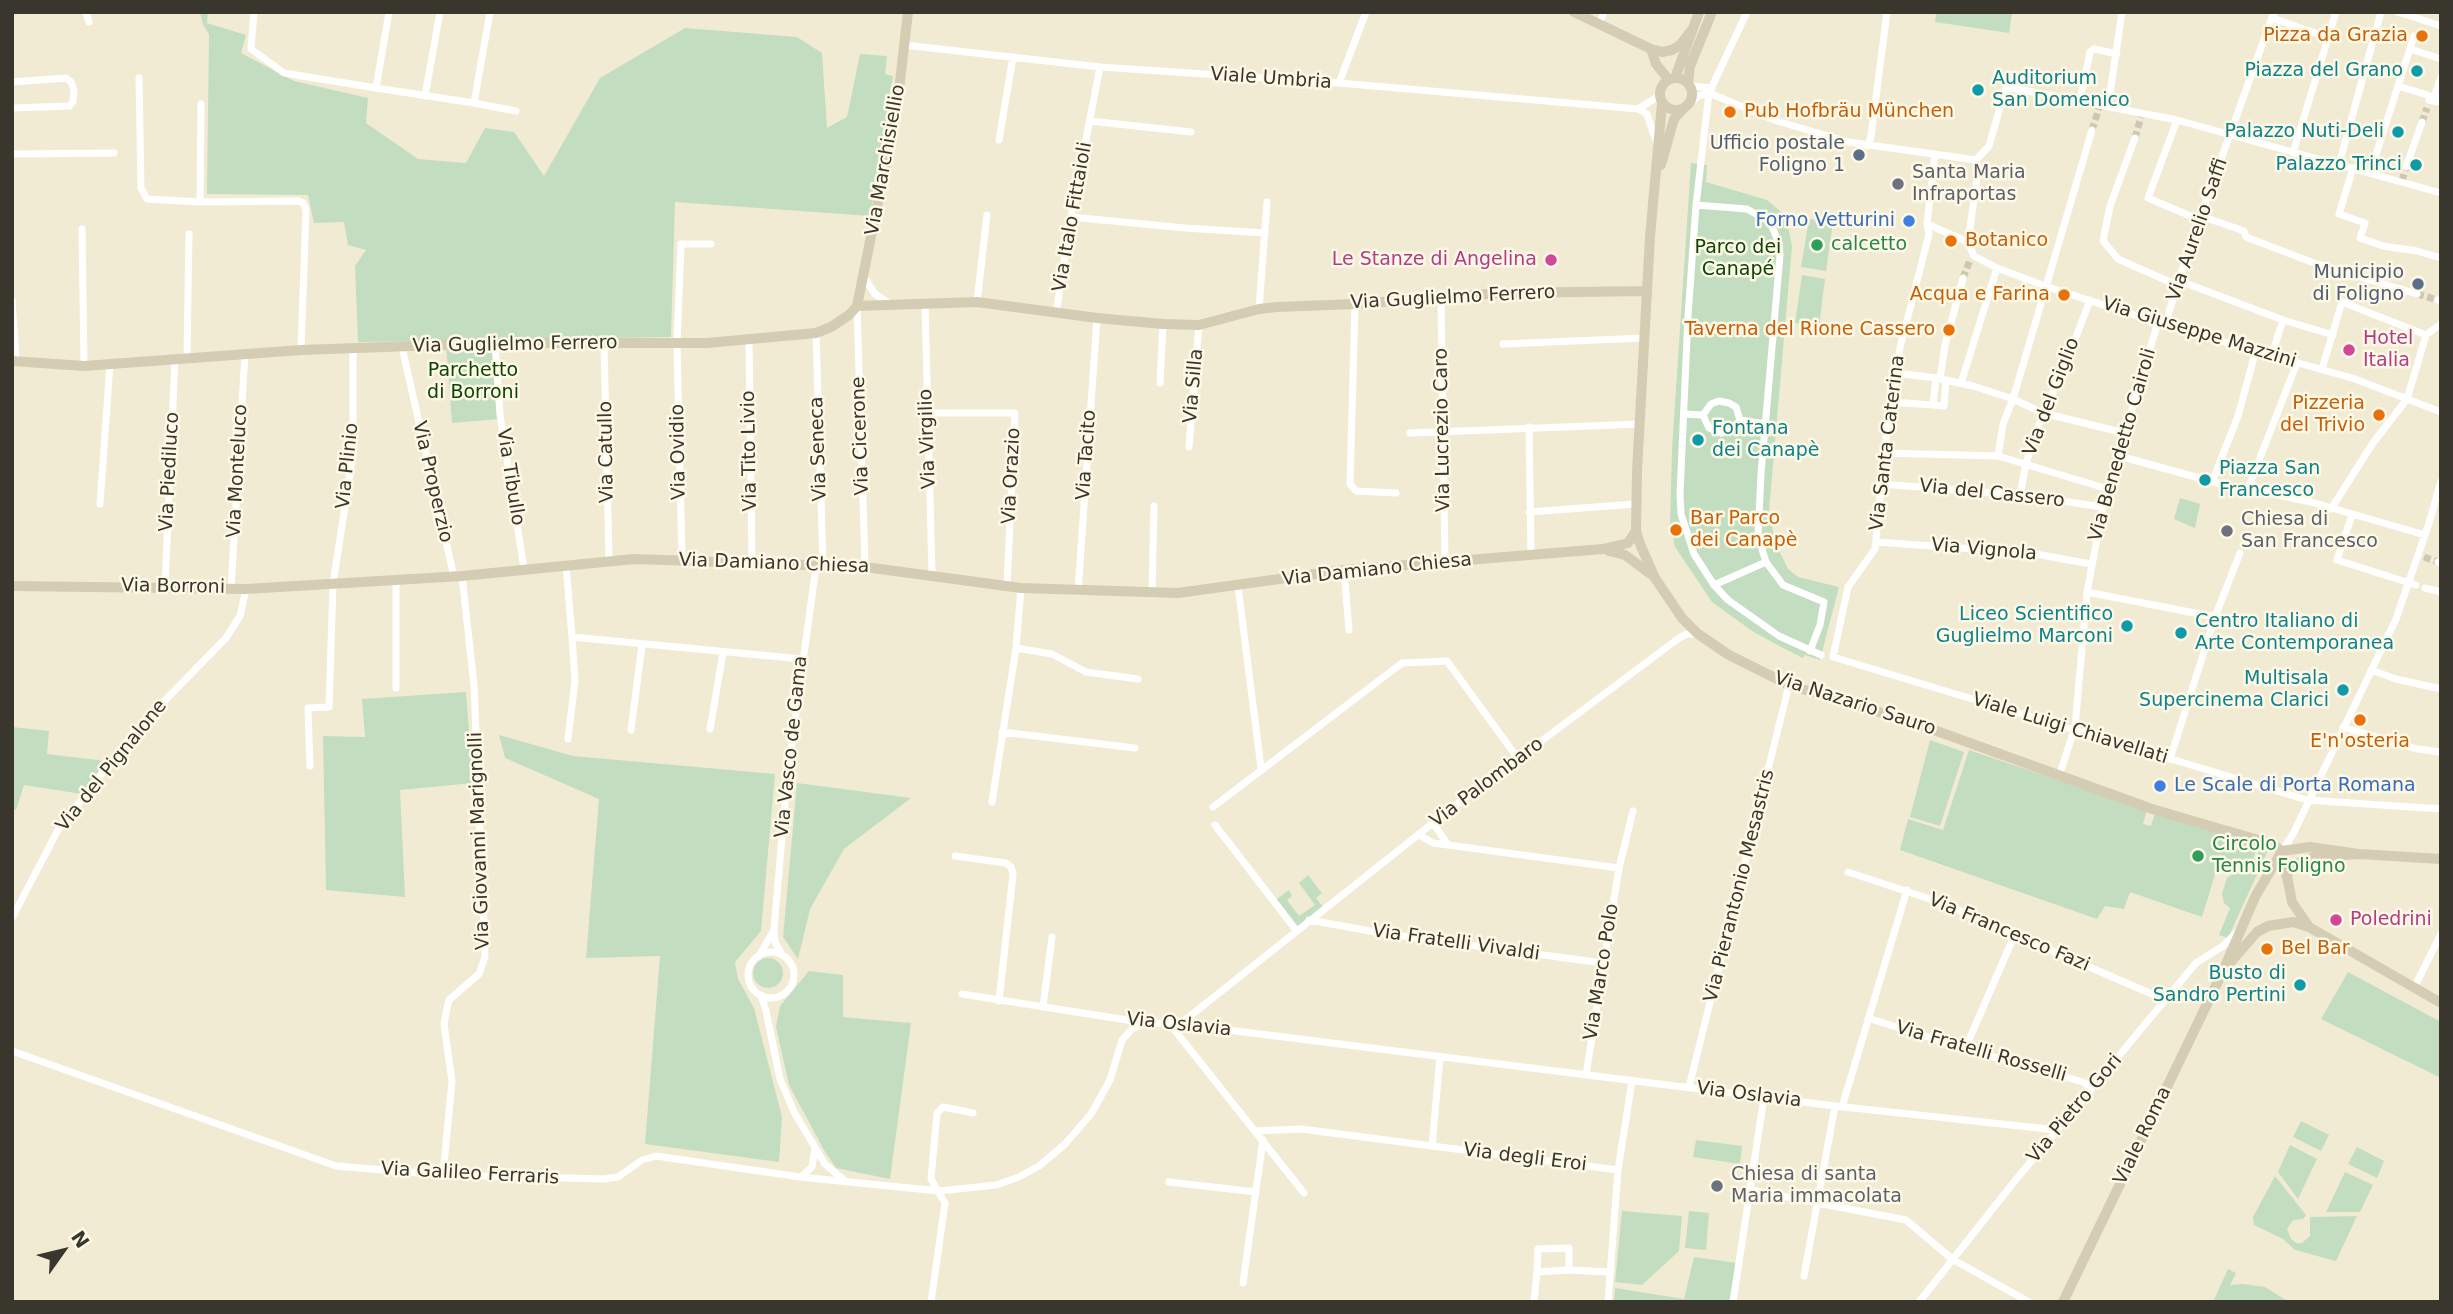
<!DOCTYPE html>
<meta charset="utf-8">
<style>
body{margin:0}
#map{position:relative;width:2453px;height:1314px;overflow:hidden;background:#f2ebd4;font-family:"DejaVu Sans",sans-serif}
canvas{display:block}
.frame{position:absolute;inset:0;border:14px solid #39362e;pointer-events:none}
.north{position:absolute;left:28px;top:1216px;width:70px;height:70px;-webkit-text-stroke:5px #fef8e6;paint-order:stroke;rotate:56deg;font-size:19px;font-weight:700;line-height:28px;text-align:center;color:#39362e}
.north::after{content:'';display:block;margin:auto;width:24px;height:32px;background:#39362e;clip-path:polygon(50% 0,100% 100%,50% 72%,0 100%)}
</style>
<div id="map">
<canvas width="2453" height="1314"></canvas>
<div class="frame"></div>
<div class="north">N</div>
</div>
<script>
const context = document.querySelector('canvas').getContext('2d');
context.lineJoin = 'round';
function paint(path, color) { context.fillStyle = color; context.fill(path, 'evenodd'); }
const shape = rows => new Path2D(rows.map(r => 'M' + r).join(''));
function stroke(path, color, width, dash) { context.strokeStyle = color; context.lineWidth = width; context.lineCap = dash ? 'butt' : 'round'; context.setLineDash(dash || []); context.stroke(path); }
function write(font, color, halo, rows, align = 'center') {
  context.font = font + ' "DejaVu Sans",sans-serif'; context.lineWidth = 5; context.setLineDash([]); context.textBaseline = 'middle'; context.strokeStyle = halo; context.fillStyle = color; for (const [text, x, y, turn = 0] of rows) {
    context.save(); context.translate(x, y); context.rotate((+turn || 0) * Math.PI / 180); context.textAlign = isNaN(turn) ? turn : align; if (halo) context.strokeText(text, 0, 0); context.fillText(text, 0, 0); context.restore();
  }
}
const green = shape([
 [200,12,208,12,207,23,246,35,241,53,294,81,368,98,366,123,418,159,466,163,485,128,514,132,544,176,600,78,685,28,797,37,822,53,827,128,847,117,860,54,887,56,885,74,893,76,870,216,675,202,671,337,358,342,355,266,366,250,348,245,344,222,314,223,308,195,207,194,209,34,203,25],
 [1936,12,2012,12,2009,33,1935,22],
 [1691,163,1707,165,1706,182,1767,200,1786,216,1792,246,1769,511,1775,542,1788,569,1798,577,1839,587,1820,660,1805,655,1803,658,1781,647,1752,631,1712,602,1675,547,1670,524,1672,449],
 [1809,219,1833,222,1826,271,1801,267],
 [1802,275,1825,279,1819,326,1795,323],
 [495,343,500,419,452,423,446,345],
 [2180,498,2200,504,2195,528,2174,519],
 [466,692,473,783,400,790,405,897,326,890,323,736,365,737,362,699],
 [12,727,49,731,47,754,106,761,82,794,24,785,16,810,12,809],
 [499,735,573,756,775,774,761,931,735,962,738,979,754,1008,782,1117,779,1162,645,1144,660,956,586,958,599,799,505,758],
 [1930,740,1964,752,1940,826,1910,817],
 [1969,750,2147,810,2143,824,2151,826,2155,813,2258,844,2250,869,2228,870,2217,868,2202,917,2130,892,2124,909,2105,906,2097,919,1900,850,1908,819,1943,830],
 [797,783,911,798,844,849,810,909,798,959,783,937],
 [2260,847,2268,850,2228,938,2219,935,2230,908,2224,903,2222,894,2227,878,2235,872,2251,871],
 [1308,875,1322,893,1316,898,1323,907,1296,929,1274,901,1289,890,1292,896,1287,900,1299,916,1315,905,1299,883],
 '753 973a15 15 0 1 1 30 0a15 15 0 1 1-30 0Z',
 [809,971,843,975,843,1017,911,1023,890,1179,836,1168,824,1150,789,1085,776,1027,780,1006],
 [2348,972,2441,1022,2441,1078,2321,1019],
 [2301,1121,2329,1135,2321,1151,2293,1137],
 [1696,1140,1742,1146,1740,1164,1693,1157],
 [2290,1145,2317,1159,2298,1199,2278,1172],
 [2357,1147,2384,1161,2377,1178,2348,1164],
 [2345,1172,2373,1185,2360,1212,2326,1212],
 [2275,1176,2306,1215,2303,1219,2293,1220,2287,1229,2291,1239,2296,1243,2302,1243,2310,1236,2310,1217,2357,1216,2336,1261,2295,1250,2283,1239,2254,1225,2253,1217],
 [1622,1211,1682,1216,1679,1251,1642,1285,1615,1282],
 [1689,1211,1709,1213,1706,1250,1685,1248],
 [1694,1257,1737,1263,1729,1302,1614,1302,1615,1288,1684,1299],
 [2228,1269,2236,1273,2230,1285,2243,1284,2265,1287,2289,1302,2213,1302]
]);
const streetTunnel = shape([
 [2422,122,2427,108],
 [2092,130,2099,108],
 [2135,138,2141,117],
 [2402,181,2406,167],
 [1963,278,1970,260],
 [2417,294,2438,300],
 [2424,557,2438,562]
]);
const street = shape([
 [86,12,89,22],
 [254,12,251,49,284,73,376,88,389,12],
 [1747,12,1709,93,1696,205,1688,316,1680,494,1681,514,1694,554,1714,585,1728,600,1779,636,1821,655],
 [2398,12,2441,26],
 [2272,18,2327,37],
 [1599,24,1604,12],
 [2414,36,2398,86,2434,97,2441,77],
 [904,45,1100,67,1339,83,1638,109,1647,114,1656,141],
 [2410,49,2441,59],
 [139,78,141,188,147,199,200,202,298,201,303,203,306,210,301,350],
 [12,82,66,78,71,82,74,90,73,101,70,106,12,108],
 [1339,83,1366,12],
 [1690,86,1712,88],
 [376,88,474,103,490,12],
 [425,96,440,12],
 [2080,100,2090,52,2094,49,2117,54],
 [2429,100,2439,102,2441,96],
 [474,103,516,111],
 [1690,103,1698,96,1709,93,1777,121,1848,142,1976,160,1978,171,1968,242,1927,224],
 [2108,107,2122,12],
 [1638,109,1659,96],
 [2177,120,2148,198,2200,220],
 [1090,121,1191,132],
 [2135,138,2110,206,2103,241,2118,259,2179,286],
 [999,140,1013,57],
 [1868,146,1871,136,1887,12],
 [2293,153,2336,12],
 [12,154,114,153],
 [1935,154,1927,224,1929,234,1900,348,1887,428,1875,549,1848,587,1833,657,2307,800,2441,809],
 [1976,160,1989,146,2005,90,2012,88,2177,120,2441,193],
 [2339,164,2381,12],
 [2406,167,2422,122],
 [2353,168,2339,214,2365,223,2360,238,2383,246,2417,251,2441,258],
 [2370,173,2398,86],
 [200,202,201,104],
 [1696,205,1747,209,1770,222,1779,243,1780,255,1761,474,1758,536,1766,562,1783,585,1824,602,1820,625,1810,651],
 [2201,216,2244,231,2246,237,2314,263,2417,294],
 [1071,217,1185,228,1265,233],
 [82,229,84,366],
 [1968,242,1974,256,1997,268,2045,286,2165,325,2355,379,2441,412],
 [864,277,875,294,890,304],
 [2180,281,2283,320,2333,335],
 [1441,297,1445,563],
 [12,300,16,361],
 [2438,300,2441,301],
 [977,302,987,215],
 [925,304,932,575],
 [1355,304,1350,484,1356,491,1396,493],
 [857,306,865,567],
 [1259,309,1267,202],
 [1056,314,1071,217,1100,67],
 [2165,325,2189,248,2274,12],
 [816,333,823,565],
 [2426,335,2441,324],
 [749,339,752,562],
 [495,343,500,415,524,569],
 [604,344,609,560],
 [1503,344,1644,338],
 [402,347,454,577],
 [2272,354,2283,320],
 [187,357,189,234],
 [2322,369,2342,302,2426,335],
 [1896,373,1936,378,1973,386,2013,399,2043,413,2125,433],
 [1936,378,1933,405,1944,406,1946,380],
 [1940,379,1945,345,1963,278],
 [1160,383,1163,324],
 [1961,383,1997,268],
 [1891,402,1933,405],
 [926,413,1015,413,1007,586],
 [1684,414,1703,415,1711,404,1719,401,1729,403,1736,407,1740,420,1766,424],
 [1703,415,1709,428,1721,433,1734,430,1740,420],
 [1529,427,1531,555],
 [1410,433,1640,424],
 [1189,447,1199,325],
 [1884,453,1998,456,2108,489],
 [1998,456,2003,424,2013,399,2092,130],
 [2119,456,2247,491,2264,492,2311,502,2425,535],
 [2212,482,2238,416,2256,350],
 [1881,484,2020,495,2103,507],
 [2247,491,2297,363],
 [2020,495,2026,463,2043,413,2065,366,2090,300],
 [100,504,110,364],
 [2331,509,2373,443,2407,399,2426,335],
 [1529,512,1636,504],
 [2352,515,2337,560,2416,585],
 [1876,542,2030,553,2091,564],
 [682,561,677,343,681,244,711,244],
 [2438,562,2441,562],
 [566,565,572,637,802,659],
 [1344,570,1349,630],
 [1714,585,1766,562],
 [1238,586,1261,768],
 [165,587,175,358],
 [2425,588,2441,592],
 [231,589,245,353],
 [1078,592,1097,318],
 [2087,592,2215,617],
 [1152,594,1154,506],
 [1016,648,1052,654,1086,672,1138,679],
 [2371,670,2396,679,2441,689],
 [396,688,396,581],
 [2343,727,2417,749,2441,752],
 [710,729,723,653],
 [631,730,642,645],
 [1002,732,1135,748],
 [568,739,575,680,572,637],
 [2170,759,2215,617,2240,553],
 [310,766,308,708,329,707,333,584,353,454,353,349],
 [2059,776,2075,727,2087,592,2103,507,2158,322],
 [992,802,1016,648,1021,588],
 [1213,807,1402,663,1447,661,1519,760],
 [1433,823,1448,845],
 [1215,825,1296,930],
 [1419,835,1433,843,1448,845,1619,868,1586,1075],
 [2282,851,2293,834,2396,619,2429,523,2441,481],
 [955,856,1006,863,1011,867,1013,874,999,1001],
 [1619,868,1633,811],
 [1848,872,1942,903,2154,995,2163,1004],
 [12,918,58,830,135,731,226,638,240,616,246,589],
 [1309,920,1381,933,1603,963],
 '748 975a23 23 0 1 1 46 0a23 23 0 1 1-46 0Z',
 [782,955,775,942,774,929,787,780,816,566],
 [759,956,774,930],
 [2414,988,2441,934],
 [962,994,1146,1023,1180,1024,1835,1106,2057,1130],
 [761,995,766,1011,780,1079,794,1112,825,1164,845,1181],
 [1043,1007,1052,937],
 [1868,1018,1965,1049,2083,1082,2091,1088],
 [1169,1023,1304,1193],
 [1180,1024,1448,811,1679,638,1687,634,1698,634],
 [1965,1049,2015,934],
 [12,1051,336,1166,443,1175,604,1179,618,1177,642,1160,656,1156,800,1177,939,1191,996,1185,1019,1177,1039,1166,1065,1144,1091,1114,1110,1080,1122,1040,1132,1029,1146,1023],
 [1689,1087,1789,685],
 [1842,1107,1907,890],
 [1256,1131,1301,1129,1618,1170],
 [1432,1146,1440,1057],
 [443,1175,452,1081,444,1024,447,1008,449,1000,479,974,485,957,474,685,462,576],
 [801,1177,812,1167,815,1149],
 [1169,1182,1256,1192],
 [1751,1190,1906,1220,1952,1259,2029,1302],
 [1569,1270,1569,1248,1538,1249,1537,1272,1569,1270,1609,1272],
 [1804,1276,1835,1106],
 [1243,1283,1263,1140],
 [931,1302,945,1203,931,1179,937,1113,943,1107,973,1113],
 [1534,1302,1537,1272],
 [1608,1302,1618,1170,1632,1081],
 [1733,1302,1764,1097],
 [1919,1302,2014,1182,2196,963,2223,946,2239,930]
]);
const secondary = shape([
 [1574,12,1651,49,1662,52,1672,50,1680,45,1691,31],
 [1651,49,1656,64,1668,79],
 '1660 94a16 16 0 1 1 32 0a16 16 0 1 1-32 0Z',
 [1675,78,1699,12],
 [1688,83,1690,66,1712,12],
 [1662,104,1650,237,1637,471,1636,531,1640,544,1655,578,1682,618,1698,634,1729,655,1789,685,1912,722,2152,809,2272,844,2282,851],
 [1661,165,1674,119,1683,109],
 [857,306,897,107,908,12],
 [12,361,84,366,301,350,495,343,707,343,816,333,831,327,849,315,857,306,977,302,1097,318,1163,324,1199,325,1259,309,1277,307,1355,304,1501,293,1647,291],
 [1609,551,1625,555,1652,575],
 [12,586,246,589,462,576,634,559,865,567,1021,588,1178,593,1344,570,1603,549,1628,543,1636,531],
 [2282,851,2292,902,2309,927,2441,1003],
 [2286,875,2300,862,2314,857,2359,854,2441,859],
 [2229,964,2257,932,2268,926,2293,922,2309,927],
 [2063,1302,2223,971,2255,897,2282,851,2310,847,2359,854]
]);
const markers = [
 [2422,36,7,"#e8710a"],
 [2417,71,7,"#0f9aa8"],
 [1978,90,7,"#0f9aa8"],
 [1730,112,7,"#e8710a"],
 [2398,132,7,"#0f9aa8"],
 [1859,155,7,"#5c6f8a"],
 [2416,165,7,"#0f9aa8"],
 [1898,184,7,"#6b7280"],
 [1909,221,7,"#3f7fe0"],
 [1951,241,7,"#e8710a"],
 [1817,245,7,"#2e9e5b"],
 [1551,260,7,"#d1479c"],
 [2418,284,7,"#5c6f8a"],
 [2064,295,7,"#e8710a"],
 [1949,330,7,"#e8710a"],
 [2349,350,7,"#d1479c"],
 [2379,415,7,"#e8710a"],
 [1698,440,7,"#0f9aa8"],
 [2205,480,7,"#0f9aa8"],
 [1676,530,7,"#e8710a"],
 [2227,531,7,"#6b7280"],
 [2127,626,7,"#0f9aa8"],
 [2181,633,7,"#0f9aa8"],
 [2343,690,7,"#0f9aa8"],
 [2360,720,7,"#e8710a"],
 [2160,786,7,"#3f7fe0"],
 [2198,856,7,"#2e9e5b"],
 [2336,920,7,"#d1479c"],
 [2267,949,7,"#e8710a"],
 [2300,985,7,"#0f9aa8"],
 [1717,1186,7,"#6b7280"]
];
const foodNames = [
 ["Pizza da Grazia",2408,36],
 ["Pub Hofbräu München",1744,112,"left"],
 ["Botanico",1965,241,"left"],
 ["Acqua e Farina",2050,295],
 ["Taverna del Rione Cassero",1935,330],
 ["Pizzeria",2365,404],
 ["del Trivio",2365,426],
 ["Bar Parco",1690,519,"left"],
 ["dei Canapè",1690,541,"left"],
 ["E'n'osteria",2360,742,"center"],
 ["Bel Bar",2281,949,"left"]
];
const cultureNames = [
 ["Piazza del Grano",2403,71],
 ["Auditorium",1992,79,"left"],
 ["San Domenico",1992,101,"left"],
 ["Palazzo Nuti-Deli",2384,132],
 ["Palazzo Trinci",2402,165],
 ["Fontana",1712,429,"left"],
 ["dei Canapè",1712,451,"left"],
 ["Piazza San",2219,469,"left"],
 ["Francesco",2219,491,"left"],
 ["Liceo Scientifico",2113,615],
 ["Guglielmo Marconi",2113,637],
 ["Centro Italiano di",2195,622,"left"],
 ["Arte Contemporanea",2195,644,"left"],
 ["Multisala",2329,679],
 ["Supercinema Clarici",2329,701],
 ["Busto di",2286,974],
 ["Sandro Pertini",2286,996]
];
const streetNames = [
 ["Viale Umbria",1271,79,4],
 ["Via Marchisiellio",886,160,-80],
 ["Via Italo Fittaioli",1073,217,-80],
 ["Via Aurelio Saffi",2198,230,-71],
 ["Via Guglielmo Ferrero",1453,298,-3],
 ["Via Giuseppe Mazzini",2199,333,17],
 ["Via Guglielmo Ferrero",515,345,-1],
 ["Via Silla",1194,386,-85],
 ["Via del Giglio",2052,397,-69],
 ["Via Lucrezio Caro",1443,430,-91],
 ["Via Cicerone",861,436,-92],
 ["Via Virgilio",928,439,-92],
 ["Via Santa Caterina",1888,443,-83],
 ["Via Benedetto Cairoli",2123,445,-74],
 ["Via Seneca",819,449,-92],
 ["Via Tito Livio",750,451,-91],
 ["Via Catullo",607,452,-91],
 ["Via Ovidio",679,452,-91],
 ["Via Tacito",1087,455,-86],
 ["Via Plinio",348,466,-84],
 ["Via Monteluco",238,471,-87],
 ["Via Piediluco",170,472,-87],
 ["Via Orazio",1012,476,-87],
 ["Via Tibullo",510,477,81],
 ["Via Properzio",432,482,77],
 ["Via del Cassero",1992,494,6],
 ["Via Vignola",1984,550,5],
 ["Via Damiano Chiesa",774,564,2],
 ["Via Damiano Chiesa",1377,570,-6],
 ["Via Borroni",173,587,1],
 ["Via Nazario Sauro",1855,704,18],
 ["Viale Luigi Chiavellati",2070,729,17],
 ["Via Vasco de Gama",792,747,-84],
 ["Via del Pignalone",112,766,-51],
 ["Via Palombaro",1487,783,-37],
 ["Via Giovanni Marignolli",480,841,-92],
 ["Via Pierantonio Mesastris",1740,886,-76],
 ["Via Francesco Fazi",2009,933,23],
 ["Via Fratelli Vivaldi",1456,943,8],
 ["Via Marco Polo",1602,972,-81],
 ["Via Oslavia",1179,1025,6],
 ["Via Fratelli Rosselli",1981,1052,16],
 ["Via Oslavia",1749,1095,7],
 ["Via Pietro Gori",2075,1109,-50],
 ["Viale Roma",2143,1136,-64],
 ["Via degli Eroi",1525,1158,7],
 ["Via Galileo Ferraris",470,1174,3]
];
const serviceNames = [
 ["Ufficio postale",1845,144],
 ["Foligno 1",1845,166],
 ["Municipio",2404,273],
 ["di Foligno",2404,295]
];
const worshipNames = [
 ["Santa Maria",1912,173],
 ["Infraportas",1912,195],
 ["Chiesa di",2241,520],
 ["San Francesco",2241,542],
 ["Chiesa di santa",1731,1175],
 ["Maria immacolata",1731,1197]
];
const shopNames = [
 ["Forno Vetturini",1895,221],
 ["Le Scale di Porta Romana",2174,786,"left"]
];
const leisureNames = [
 ["calcetto",1831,245],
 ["Circolo",2212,845],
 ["Tennis Foligno",2212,867]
];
const parkNames = [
 ["Parco dei",1738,248],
 ["Canapé",1738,270],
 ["Parchetto",473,371],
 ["di Borroni",473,393]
];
const hotelNames = [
 ["Le Stanze di Angelina",1537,260,"right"],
 ["Hotel",2363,339],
 ["Italia",2363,361],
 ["Poledrini",2350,920]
];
paint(green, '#c3ddc0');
stroke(streetTunnel, '#cdc7b3', 7, [7, 3.5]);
stroke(street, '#fff', 7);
stroke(secondary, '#d4ccb3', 10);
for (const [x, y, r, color] of markers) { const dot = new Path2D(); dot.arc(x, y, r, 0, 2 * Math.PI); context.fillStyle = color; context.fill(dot); stroke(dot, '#fef8e6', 2.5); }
write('19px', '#c56008', '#fef8e6', foodNames, 'right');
write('19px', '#0d838f', '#fef8e6', cultureNames, 'right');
write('19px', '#39362e', '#fef8e6', streetNames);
write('19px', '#4e5e75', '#fef8e6', serviceNames, 'right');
write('19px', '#5b616d', '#fef8e6', worshipNames, 'left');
write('19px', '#366cbe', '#fef8e6', shopNames, 'right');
write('19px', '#27864d', '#fef8e6', leisureNames, 'left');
write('19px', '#0b4506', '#fef8e6', parkNames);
write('19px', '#b23c85', '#fef8e6', hotelNames, 'left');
</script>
